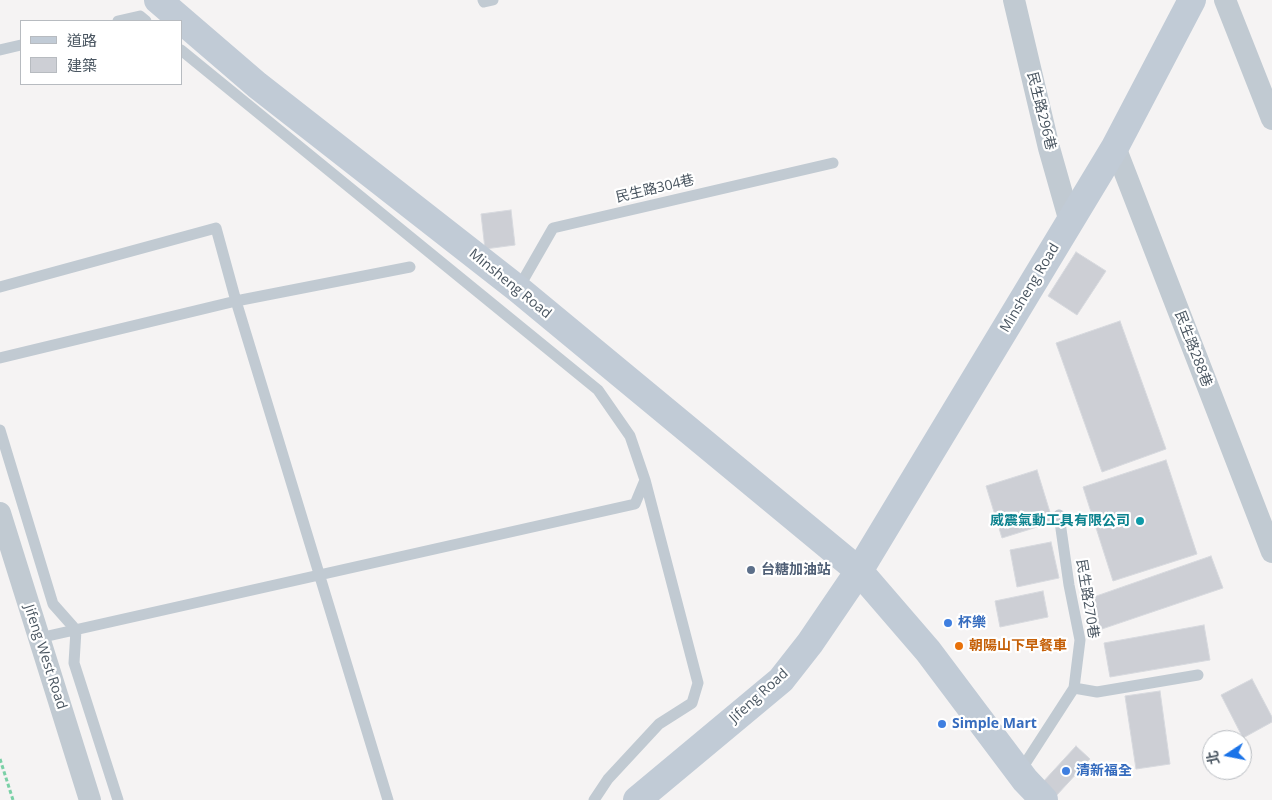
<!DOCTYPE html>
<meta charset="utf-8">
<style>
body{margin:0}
#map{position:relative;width:1272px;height:800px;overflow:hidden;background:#f5f3f3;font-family:"Open Sans","Noto Sans TC",sans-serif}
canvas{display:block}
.legend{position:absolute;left:20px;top:20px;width:162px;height:65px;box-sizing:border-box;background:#fff;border:1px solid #b7bbc0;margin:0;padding:6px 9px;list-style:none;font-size:15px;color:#4a5661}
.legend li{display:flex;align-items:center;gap:10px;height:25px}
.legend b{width:25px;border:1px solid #b7bbc0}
.north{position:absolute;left:1202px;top:730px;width:50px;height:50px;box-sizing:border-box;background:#fff;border:1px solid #b7bbc0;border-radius:50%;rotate:259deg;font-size:14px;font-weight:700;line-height:20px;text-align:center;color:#4a5661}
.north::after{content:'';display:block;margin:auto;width:18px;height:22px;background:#1a73e8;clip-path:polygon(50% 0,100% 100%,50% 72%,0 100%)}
</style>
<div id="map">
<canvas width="1272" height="800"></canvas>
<ul class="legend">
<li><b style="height:6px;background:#c1cbd6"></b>道路</li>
<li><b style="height:14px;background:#cdcfd5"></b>建築</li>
</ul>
<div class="north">北</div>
</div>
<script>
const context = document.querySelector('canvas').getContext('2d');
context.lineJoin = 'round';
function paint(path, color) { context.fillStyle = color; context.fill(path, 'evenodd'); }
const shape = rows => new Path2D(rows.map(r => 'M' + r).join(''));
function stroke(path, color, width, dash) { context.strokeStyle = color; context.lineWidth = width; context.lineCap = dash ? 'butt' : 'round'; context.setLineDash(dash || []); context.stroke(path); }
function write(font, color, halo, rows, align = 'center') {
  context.font = font + ' "Open Sans","Noto Sans TC",sans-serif'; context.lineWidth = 4.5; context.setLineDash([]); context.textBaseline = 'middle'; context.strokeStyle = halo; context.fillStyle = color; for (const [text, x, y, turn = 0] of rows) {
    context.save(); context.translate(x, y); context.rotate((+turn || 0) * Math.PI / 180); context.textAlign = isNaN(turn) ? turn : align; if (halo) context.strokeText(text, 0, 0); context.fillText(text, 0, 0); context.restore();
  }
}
const building = shape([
 [511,210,515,245,485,249,481,214,511,210],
 [1076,252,1106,271,1077,315,1048,296,1076,252],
 [1120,321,1166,449,1102,472,1056,343,1120,321],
 [1166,460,1197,554,1113,581,1083,487,1166,460],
 [1037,470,1053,522,1002,538,986,486,1037,470],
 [1051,542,1059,578,1017,587,1010,550,1051,542],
 [1211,556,1223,588,1096,631,1085,600,1211,556],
 [1043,591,1048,617,1000,627,995,601,1043,591],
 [1204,625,1210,660,1110,677,1104,643,1204,625],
 [1252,679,1272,717,1272,722,1243,738,1221,695,1252,679],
 [1160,691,1170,764,1136,769,1125,696,1160,691],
 [1076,746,1090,759,1056,796,1042,783,1076,746]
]);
const path = shape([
 [0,759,13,800]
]);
const lane = shape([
 [483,0,484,2,493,0],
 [118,21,140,16,146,21],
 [0,50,21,45],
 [181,50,598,390,630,436,645,480,698,683,692,703,659,724,608,779,594,800],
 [0,287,216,228,236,301,388,800],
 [518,289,553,228,833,163],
 [0,358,236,301,410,267],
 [0,430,53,604,76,630,74,663,118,800],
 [1059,515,1069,585,1080,640,1074,688],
 [39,638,635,504,645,480],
 [1019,773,1074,688,1097,692,1198,675]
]);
const street = shape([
 [1014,0,1049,148,1070,222],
 [1225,0,1272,119],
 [1115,147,1272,552],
 [0,513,90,800]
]);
const secondary = shape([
 [158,0,257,85,518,289,859,571,928,651,1025,780,1044,800],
 [637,800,781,680,810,643,859,571,1115,147,1192,0]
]);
const markers = [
 [1140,521,5,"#0f9aa8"],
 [751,570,5,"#5c6f8a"],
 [948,623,5,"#3f7fe0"],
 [959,646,5,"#e8710a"],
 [942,724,5,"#3f7fe0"],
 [1066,771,5,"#3f7fe0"]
];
const streetNames = [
 ["民生路296巷",1041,111,76],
 ["民生路304巷",655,189,-13],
 ["Minsheng Road",510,284,39],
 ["Minsheng Road",1030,288,-59],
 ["民生路288巷",1193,349,69],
 ["民生路270巷",1087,599,81],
 ["Jifeng West Road",45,657,72],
 ["Jifeng Road",759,696,-42]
];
const cultureNames = [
 ["威震氣動工具有限公司",1130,521]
];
const serviceNames = [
 ["台糖加油站",761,570]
];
const shopNames = [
 ["杯樂",958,623],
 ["Simple Mart",952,724],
 ["清新福全",1076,771]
];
const foodNames = [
 ["朝陽山下早餐車",969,646]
];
paint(building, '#cdcfd5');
stroke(building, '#d7d9de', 1);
stroke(path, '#7ad0a6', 3, [4, 2.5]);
stroke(lane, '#c1cad2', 11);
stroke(street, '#c1cad2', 22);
stroke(secondary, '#c1cbd6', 28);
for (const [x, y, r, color] of markers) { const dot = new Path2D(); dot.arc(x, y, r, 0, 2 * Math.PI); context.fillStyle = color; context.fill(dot); stroke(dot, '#fff', 2); }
write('14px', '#4a5661', '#fff', streetNames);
write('bold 14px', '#0d838f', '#fff', cultureNames, 'right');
write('bold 14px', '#4e5e75', '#fff', serviceNames, 'left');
write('bold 14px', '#366cbe', '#fff', shopNames, 'left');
write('bold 14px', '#c56008', '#fff', foodNames, 'left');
</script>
